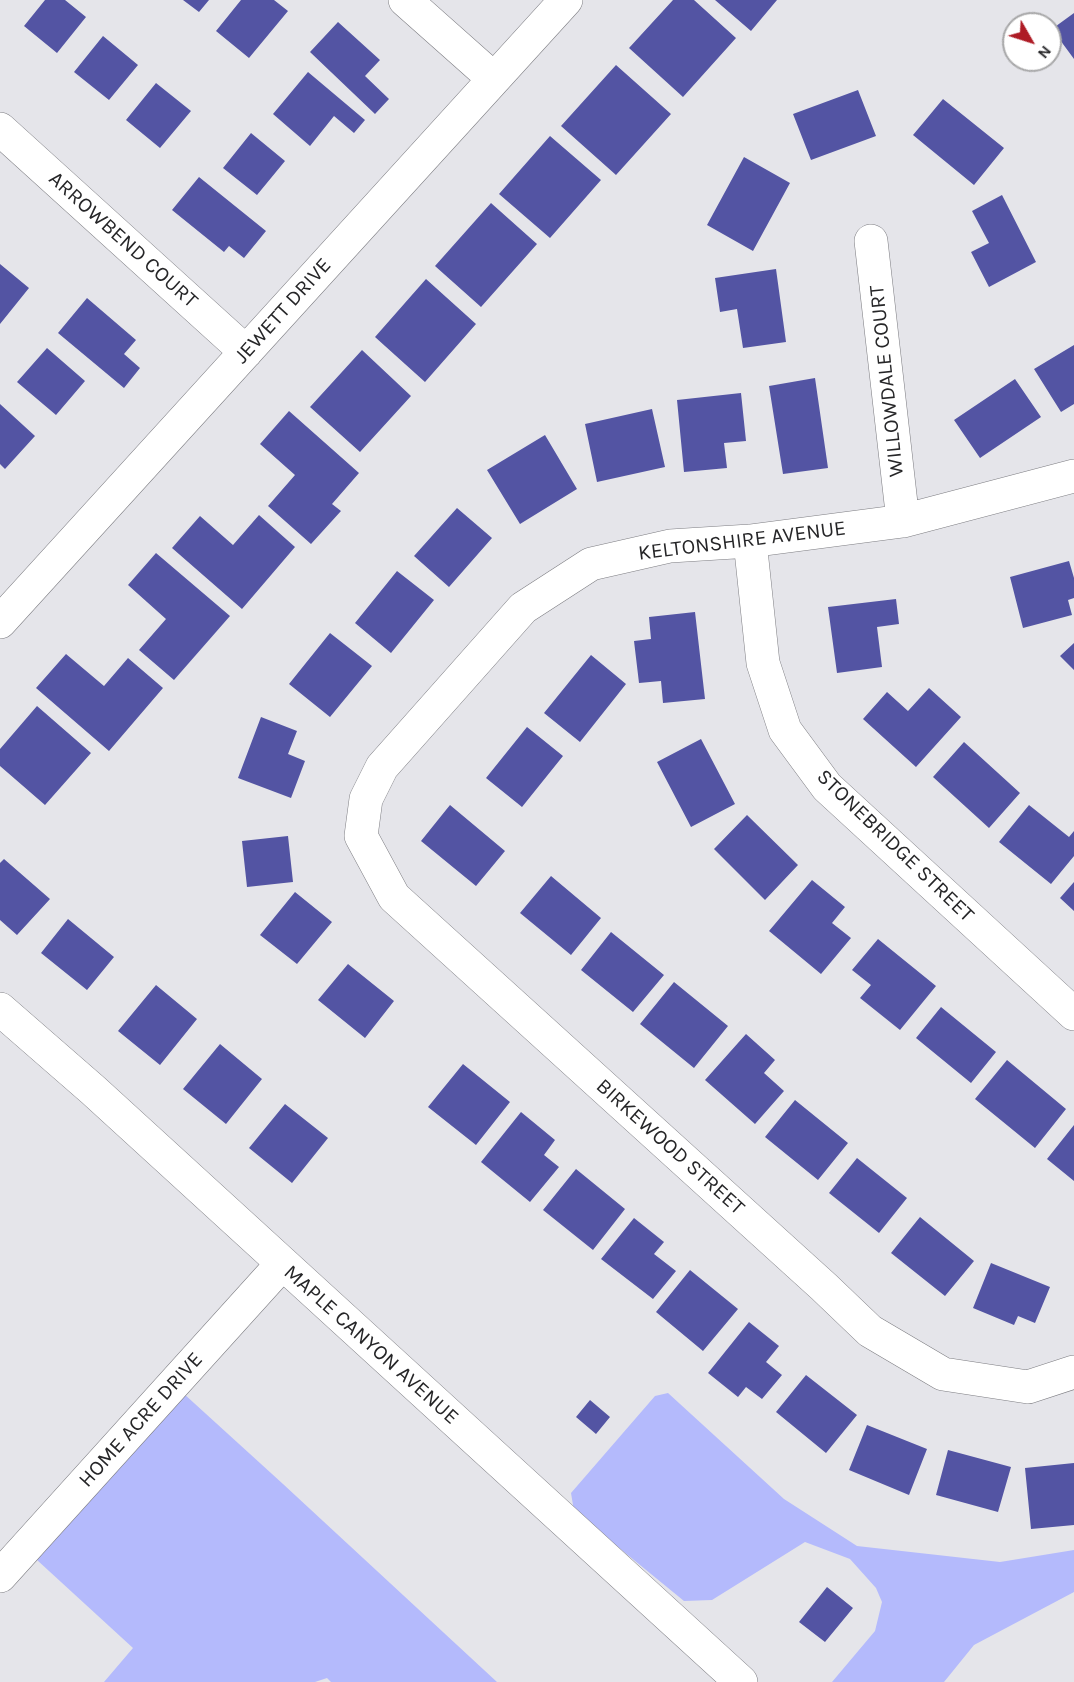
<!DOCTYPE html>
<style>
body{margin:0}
#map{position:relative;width:1074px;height:1682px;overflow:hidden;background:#e5e5ea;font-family:Karla,sans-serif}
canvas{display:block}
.north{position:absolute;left:1002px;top:12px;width:60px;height:60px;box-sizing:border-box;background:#fff;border:2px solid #a8a8a9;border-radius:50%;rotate:129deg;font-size:16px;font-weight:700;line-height:24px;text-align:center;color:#262628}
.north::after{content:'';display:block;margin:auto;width:21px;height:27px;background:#ae1b25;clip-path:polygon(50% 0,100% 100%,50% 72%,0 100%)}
</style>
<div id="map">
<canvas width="1074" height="1682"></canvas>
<div class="north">N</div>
</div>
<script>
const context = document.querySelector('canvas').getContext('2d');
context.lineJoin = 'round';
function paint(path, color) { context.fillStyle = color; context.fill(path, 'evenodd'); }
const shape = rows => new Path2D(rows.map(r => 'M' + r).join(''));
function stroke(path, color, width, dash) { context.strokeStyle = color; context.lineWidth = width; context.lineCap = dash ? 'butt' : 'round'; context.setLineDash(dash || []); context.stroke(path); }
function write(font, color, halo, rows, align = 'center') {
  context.font = font + ' Karla,sans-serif'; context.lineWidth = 6; context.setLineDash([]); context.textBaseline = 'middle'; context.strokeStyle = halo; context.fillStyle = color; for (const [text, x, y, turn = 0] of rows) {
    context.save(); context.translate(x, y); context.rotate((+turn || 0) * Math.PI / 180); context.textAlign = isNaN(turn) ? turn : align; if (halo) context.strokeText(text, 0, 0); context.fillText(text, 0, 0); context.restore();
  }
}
const green = shape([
 [183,1393,283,1484,497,1682,331,1682,327,1678,315,1682,104,1682,133,1648,37,1560],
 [668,1393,784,1499,857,1546,1000,1562,1074,1550,1074,1592,974,1645,944,1682,832,1682,875,1631,882,1602,876,1588,850,1559,805,1542,712,1600,684,1601,574,1511,571,1493,655,1396]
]);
const building = shape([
 [45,0,65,0,86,17,57,53,24,26],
 [183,0,209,0,199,12],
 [241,0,274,0,288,11,249,58,216,31],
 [673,0,694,0,736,38,683,97,629,48],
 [715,0,777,0,751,31],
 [1074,13,1074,59,1052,29],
 [338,22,380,60,365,76,389,99,375,114,310,52],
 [103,36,138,65,109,100,74,72],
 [616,65,671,114,616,175,561,126],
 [308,72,365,120,354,133,334,116,310,146,273,114],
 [156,83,191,111,160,148,126,120],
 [858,90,876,136,811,160,793,114],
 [943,99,1004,148,974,185,913,135],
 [251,133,285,161,257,195,223,168],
 [550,136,601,180,550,238,499,194],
 [744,157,790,183,753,251,707,225],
 [199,177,266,231,244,258,229,246,224,252,172,210],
 [1002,195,1036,262,989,287,971,252,989,243,972,211],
 [491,203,537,244,481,307,435,266],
 [0,264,29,288,0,324],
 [776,269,786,342,743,348,737,309,720,312,715,278],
 [426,279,476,324,425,382,375,337],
 [87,298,136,340,124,354,140,368,124,388,58,333],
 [1074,345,1074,404,1061,412,1034,369],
 [47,348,85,381,56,415,17,382],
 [362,350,411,396,360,452,310,407],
 [815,378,828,468,783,474,769,386],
 [1015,379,1041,417,980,458,954,420],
 [741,393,746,441,724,443,727,468,684,472,677,400],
 [0,404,35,436,5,469,0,464],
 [652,409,665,467,597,482,585,424],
 [289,411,359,473,332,504,341,511,311,544,268,506,295,475,260,444],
 [545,435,577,489,520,524,487,470],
 [457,508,492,538,449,587,414,556],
 [259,515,295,547,242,609,172,548,200,516,233,545],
 [156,553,230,616,174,680,139,650,166,619,128,585],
 [1069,561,1074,578,1074,598,1068,600,1072,615,1023,628,1010,577],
 [397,571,434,600,391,653,355,623],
 [896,599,899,624,877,627,882,667,837,673,828,607],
 [695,612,705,699,663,703,661,681,639,683,634,641,651,639,649,617],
 [330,633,372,666,330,717,289,684],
 [1074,643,1074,670,1060,656],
 [66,654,104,686,128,658,163,688,109,751,36,688],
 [591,655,626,684,580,742,544,713],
 [929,688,961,717,916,767,863,719,887,692,908,711],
 [37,706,91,753,45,805,0,766,0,749],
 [261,717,297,731,288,754,305,761,291,798,238,778],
 [527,727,563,756,522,807,486,778],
 [701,739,735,804,691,827,657,762],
 [964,742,1020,793,989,828,933,777],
 [450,805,505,851,476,886,421,841],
 [1029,805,1069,837,1074,831,1074,856,1051,884,999,842],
 [747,815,798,865,765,900,714,849],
 [288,836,293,882,247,887,242,841],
 [4,859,50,899,17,935,0,920,0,863],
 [551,876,601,918,571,955,520,913],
 [812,880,845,907,832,923,851,938,821,974,769,931],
 [1074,882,1074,911,1060,898],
 [295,892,332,922,297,964,260,935],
 [68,919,114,957,87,990,41,953],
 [611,932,664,975,633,1012,581,970],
 [878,939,936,986,900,1030,860,998,871,985,852,970],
 [348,964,394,1001,365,1038,318,1000],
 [674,982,728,1026,694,1068,640,1024],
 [156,985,197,1019,160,1065,118,1031],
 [941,1007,996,1052,971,1083,916,1038],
 [746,1034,775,1060,764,1073,784,1091,755,1124,705,1080],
 [220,1044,262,1079,226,1124,183,1089],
 [1007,1060,1066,1109,1035,1148,975,1099],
 [463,1064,510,1102,476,1145,428,1107],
 [795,1100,848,1143,818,1180,765,1137],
 [285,1104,328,1138,292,1183,249,1148],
 [521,1112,555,1140,544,1155,559,1167,530,1202,481,1162],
 [1074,1125,1074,1181,1047,1159],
 [857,1158,907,1198,879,1233,829,1193],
 [576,1169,625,1209,593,1250,543,1210],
 [920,1217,974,1261,945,1296,891,1253],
 [634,1218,664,1242,654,1254,676,1271,653,1299,601,1259],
 [991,1263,1050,1287,1035,1323,1018,1316,1014,1325,973,1308],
 [690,1270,738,1309,703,1351,656,1312],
 [749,1322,779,1346,766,1362,782,1375,762,1399,746,1387,738,1397,708,1373],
 [806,1375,857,1415,826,1453,776,1412],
 [590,1400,610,1417,596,1434,576,1417],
 [867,1425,927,1449,909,1495,849,1470],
 [948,1450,1011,1467,998,1512,936,1495],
 [1074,1463,1074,1525,1031,1529,1025,1468],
 [827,1587,853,1608,825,1642,799,1622]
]);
const minor = shape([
 [405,0,494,79],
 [0,129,246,352],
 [871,241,903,521],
 [1074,476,903,521,750,541,670,546,591,564,523,608,382,767,366,799,361,836,394,897,824,1287,870,1331,943,1374,1028,1387,1074,1372],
 [750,541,763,663,785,730,827,787,1074,1014],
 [0,622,566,0],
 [0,1009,93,1090,741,1682],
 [0,1576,282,1264]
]);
const streetNames = [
 ["ARROWBEND COURT",123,240,42],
 ["JEWETT DRIVE",283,311,-48],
 ["WILLOWDALE COURT",887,381,-96],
 ["KELTONSHIRE AVENUE",742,541,-7],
 ["STONEBRIDGE STREET",895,846,44],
 ["BIRKEWOOD STREET",670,1147,42],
 ["MAPLE CANYON AVENUE",371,1345,42],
 ["HOME ACRE DRIVE",141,1420,-48]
];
paint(green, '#b4bafc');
paint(building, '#5354a3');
stroke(minor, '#7d7d82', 34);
stroke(minor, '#fff', 33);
write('21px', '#262628', '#fff', streetNames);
</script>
